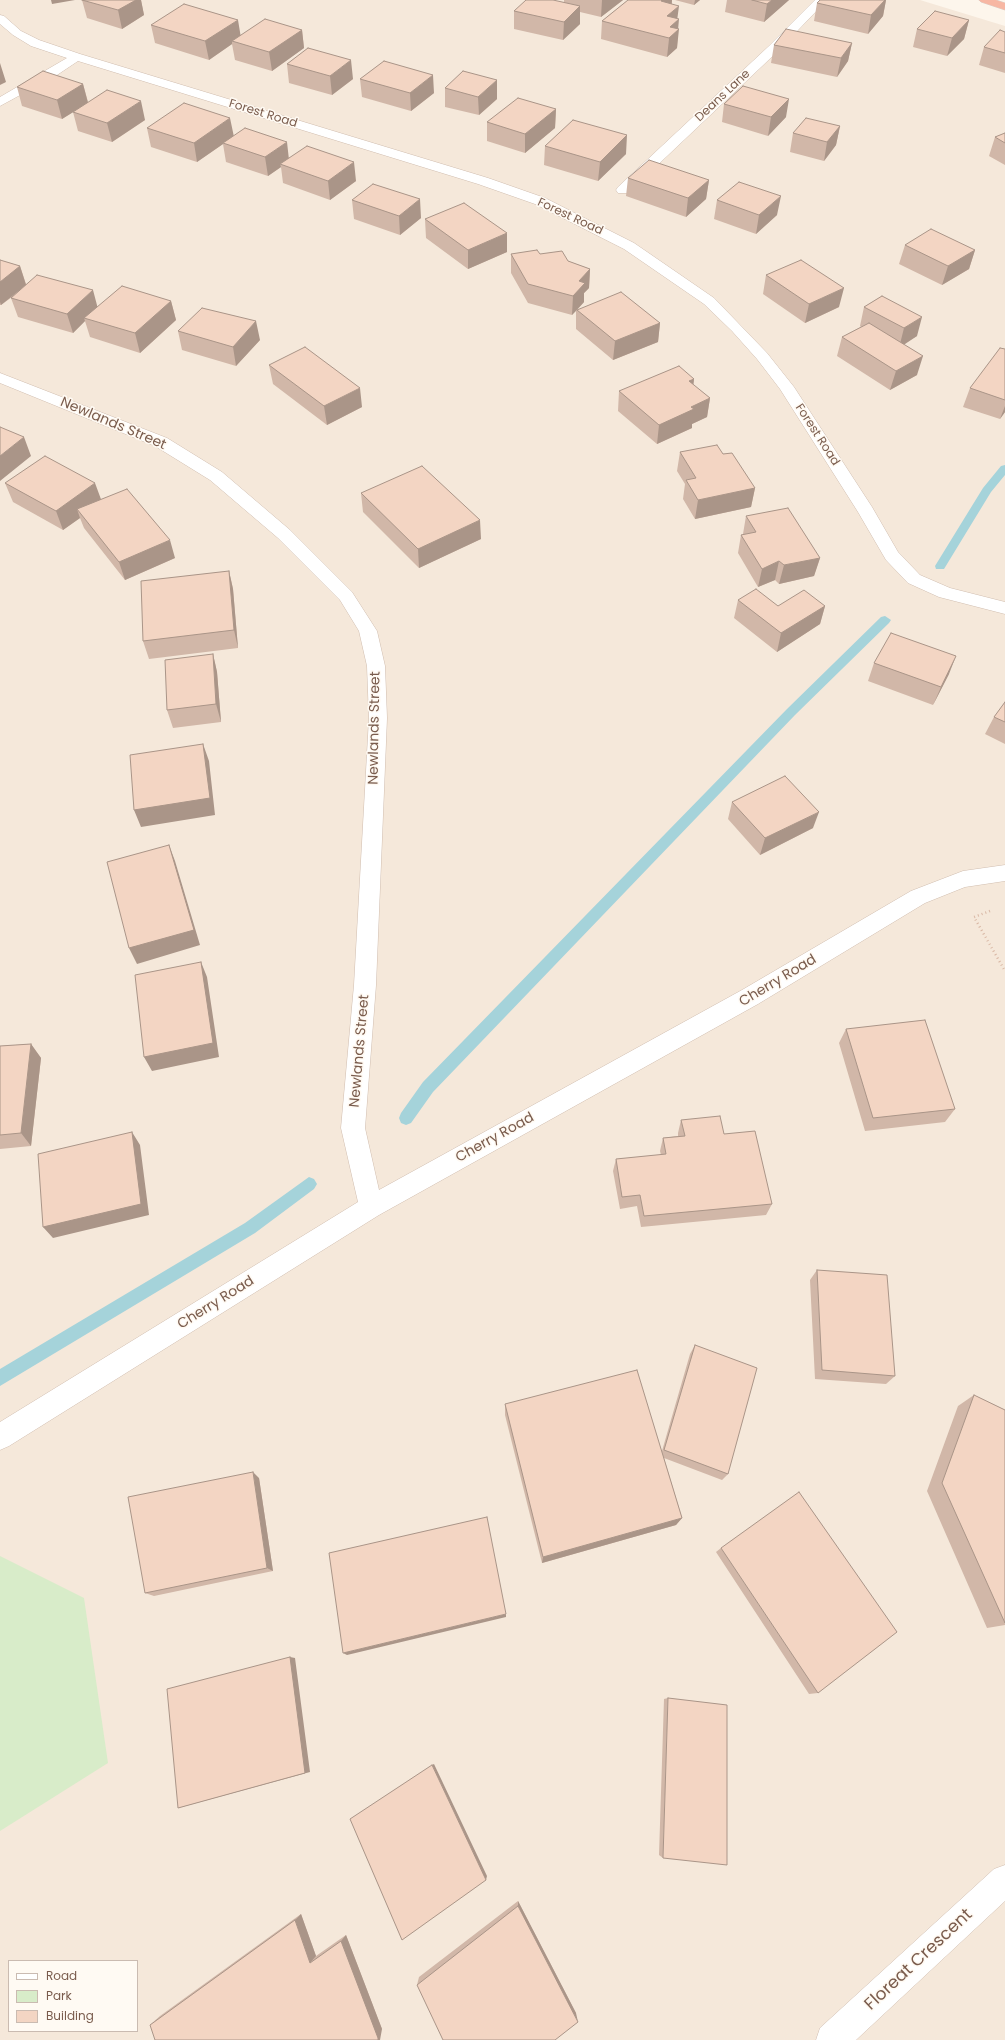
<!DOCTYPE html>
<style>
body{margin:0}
#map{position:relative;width:1005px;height:2040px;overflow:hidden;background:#fdf6ec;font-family:Poppins,sans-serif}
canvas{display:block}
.legend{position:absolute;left:8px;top:1960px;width:130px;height:72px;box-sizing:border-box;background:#fffaf3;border:1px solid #cabbb1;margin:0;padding:5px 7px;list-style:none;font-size:12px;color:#7a5c4d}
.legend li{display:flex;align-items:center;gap:8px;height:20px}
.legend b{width:20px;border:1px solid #cabbb1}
</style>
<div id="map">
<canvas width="1005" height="2040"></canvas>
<ul class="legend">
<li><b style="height:5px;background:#fff"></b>Road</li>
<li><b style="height:11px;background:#d8ecc9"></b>Park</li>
<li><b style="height:11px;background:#f3d5c3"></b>Building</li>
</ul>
</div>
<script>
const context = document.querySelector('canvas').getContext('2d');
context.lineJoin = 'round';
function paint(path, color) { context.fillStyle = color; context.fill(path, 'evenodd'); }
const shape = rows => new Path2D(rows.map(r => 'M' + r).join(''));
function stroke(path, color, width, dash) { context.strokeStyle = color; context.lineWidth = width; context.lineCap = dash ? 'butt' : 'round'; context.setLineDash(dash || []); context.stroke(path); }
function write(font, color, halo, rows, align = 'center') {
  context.font = font + ' Poppins,sans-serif'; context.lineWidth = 3; context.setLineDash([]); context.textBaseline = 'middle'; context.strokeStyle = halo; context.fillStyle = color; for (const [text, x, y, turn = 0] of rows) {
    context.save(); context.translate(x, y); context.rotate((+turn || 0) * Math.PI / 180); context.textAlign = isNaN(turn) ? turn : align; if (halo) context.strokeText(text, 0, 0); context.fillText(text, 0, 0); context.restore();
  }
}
const residential = shape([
 [0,0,920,0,1005,26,1005,2040,0,2040],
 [9,1961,137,1961,137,2031,9,2031]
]);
const green = shape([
 [0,1556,84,1598,108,1763,0,1831]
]);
const stream = shape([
 [1005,465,1005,475,991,492,944,569,936,569,935,566,983,488,1001,466,1005,465],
 [885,616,891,620,889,623,795,715,433,1092,411,1123,406,1125,401,1123,399,1118,401,1113,423,1082,787,709,881,617,885,616],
 [309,1177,314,1179,317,1184,314,1189,255,1233,0,1386,0,1369,245,1223,309,1177]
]);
const path = shape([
 [990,911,974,917,1005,971]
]);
const minor = shape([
 [815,0,827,0,777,52,628,193,618,193,616,190,618,187,769,46,815,0],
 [0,15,4,16,21,31,39,40,80,54,488,178,545,198,634,243,714,298,767,353,794,387,872,507,898,552,920,575,950,588,1005,602,1005,614,939,597,908,583,886,560,858,512,780,389,757,359,732,331,704,304,624,249,535,204,478,184,78,61,57,75,0,106,0,97,67,58,31,46,13,35,0,24,0,15],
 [0,373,167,438,222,472,290,530,352,592,377,631,385,666,387,718,376,985,365,1128,379,1190,742,990,911,891,963,871,1005,865,1005,881,965,887,925,903,758,1004,379,1215,9,1446,0,1450,0,1422,358,1202,341,1128,354,985,369,718,367,666,359,631,340,600,278,538,210,480,155,446,0,383,0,373],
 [1005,1865,1005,1901,856,2040,816,2040,820,2028,994,1869,1005,1865]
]);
const highway = shape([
 [979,0,996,0,1005,3,1005,10,981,2,979,0]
]);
const wall = shape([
 [82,0,141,0,144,15,122,29,87,18],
 [564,0,623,0,601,17,580,12,580,24,563,40,514,29,514,11,564,2],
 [628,0,672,0,672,4,677,18,678,29,677,48,667,57,601,39,602,21],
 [675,0,700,0,694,5],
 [727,0,789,0,764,22,725,12],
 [820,0,886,0,883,16,868,34,814,21,817,3],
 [969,20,964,39,947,56,913,47,917,29],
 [151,25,241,35,302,30,304,48,272,71,235,60,232,44,209,60,155,43],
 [1005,32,1005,73,979,65,984,47],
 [852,43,848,61,837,77,771,63,774,45],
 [287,64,353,79,332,95,289,83],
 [360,79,434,93,411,111,362,97],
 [83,84,88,102,145,120,112,142,78,131,73,112,62,119,22,106,17,87],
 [445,88,497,99,479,115,445,107],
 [724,104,786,117,768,136,722,122],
 [556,109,555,128,525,153,487,141,487,122],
 [840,126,836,145,824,161,790,152,793,133],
 [147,128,234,136,289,158,356,181,330,200,283,183,281,167,268,176,226,162,223,144,197,162,151,147],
 [1005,133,1005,165,989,156,995,137],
 [545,146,626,154,598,181,544,165],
 [628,178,709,180,706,199,686,217,626,196],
 [352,200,421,218,400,235,354,219],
 [717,200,777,215,756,234,714,219],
 [425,219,507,252,468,269,426,238],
 [905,245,975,250,969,269,942,285,899,264],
 [511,254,540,254,568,261,590,269,589,288,584,293,584,302,577,310,660,323,658,342,613,360,576,329,576,311,572,315,528,303,511,273],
 [0,260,20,266,26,284,97,307,171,301,176,320,140,353,90,337,85,321,73,333,18,317,11,298,12,297,1,305,0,305],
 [766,275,839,307,805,323,763,294],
 [882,296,917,336,903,344,917,375,890,390,837,356,842,337,861,327,860,326,864,307],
 [178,331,260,340,236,366,182,350],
 [1005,349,1005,412,1000,419,963,407,970,388],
 [269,365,362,407,327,425,273,384],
 [694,379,693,385,710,398,707,417,692,424,692,428,657,444,618,411,619,391],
 [680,452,723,454,755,488,751,507,695,519,683,499,685,484,677,471],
 [5,483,101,499,175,558,125,580,84,528,80,518,63,530,13,502],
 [361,493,481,539,419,568,363,512],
 [746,516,820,558,814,576,779,584,775,580,758,587,738,553,741,535,743,534],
 [229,571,233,589,238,648,149,659,143,641],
 [738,600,778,606,825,606,820,624,777,652,734,618],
 [213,654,217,672,221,722,173,728,167,710],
 [874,663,949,674,933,705,868,681],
 [1005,702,1005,744,985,734,994,717],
 [732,802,813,828,760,855,728,819],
 [846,1029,955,1109,945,1122,865,1131,839,1043],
 [31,1044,41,1058,31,1146,0,1149,0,1046],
 [681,1120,724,1134,772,1204,766,1215,641,1227,637,1206,620,1209,613,1171,616,1159,661,1155,660,1151,663,1138,678,1136,678,1133],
 [817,1270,895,1376,886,1384,815,1379,810,1280],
 [695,1345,728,1474,722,1480,664,1458,682,1518,676,1525,542,1563,505,1415,505,1404,662,1451,690,1354],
 [974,1395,1005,1410,1005,1625,987,1628,927,1491,958,1406],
 [259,1478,273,1571,154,1596,145,1593],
 [721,1548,818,1693,809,1694,716,1552],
 [668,1698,663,1858,659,1855,664,1699],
 [518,1901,576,2013,417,1985,419,1977],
 [301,1914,316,1956,346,1935,382,2029,150,2025,160,2016]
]);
const shadedWall = shape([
 [51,0,75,0,52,4],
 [136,0,141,0,144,15,122,29,118,10],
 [602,0,623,0,601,17],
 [662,0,672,0,671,9,661,1],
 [695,0,700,0,694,5],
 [772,0,789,0,764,22,767,4],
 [885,0,886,0,883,16,868,34,871,15],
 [580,6,580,24,563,40,564,22],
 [679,6,677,21,679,19,678,30,679,29,677,48,667,57,670,30,667,16],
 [238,20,241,38,232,41,232,44,209,60,205,41],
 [969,20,964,39,947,56,952,38],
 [302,30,304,48,272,71,269,52],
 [852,43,848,61,837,77,841,58],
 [351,60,353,79,332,95,330,76],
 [0,63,6,82,0,85],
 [433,75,434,93,411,111,410,93],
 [497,80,497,99,479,115,478,97],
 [83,84,88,103,62,119,57,100],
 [789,99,786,117,768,136,771,117],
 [141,101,145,120,112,142,107,123],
 [556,109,555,128,525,153,525,134],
 [230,118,234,137,223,143,223,144,197,162,194,143],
 [840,126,836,145,824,161,827,142],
 [627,135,626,154,598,181,600,162],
 [287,142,289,160,280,164,281,167,268,176,265,157],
 [354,162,356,181,330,200,328,181],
 [709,180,706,199,686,217,688,198],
 [781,196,777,215,756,234,759,215],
 [420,199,421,218,400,235,399,216],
 [507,233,507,252,468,269,468,250],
 [975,250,969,269,942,285,948,266],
 [20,266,26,285,1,305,0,302,0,282],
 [590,269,589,288,584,293,584,302,572,315,573,296,579,281],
 [844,288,839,307,805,323,809,304],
 [93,290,98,309,84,318,85,321,73,333,67,314],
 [171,301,176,320,140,353,135,333],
 [922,317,917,336,899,348,904,328],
 [256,321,260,340,236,366,233,347],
 [660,323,658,342,613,360,615,341],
 [923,356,917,375,890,390,896,371],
 [694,379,692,398,689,381],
 [360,388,362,407,327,425,324,406],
 [710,398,707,417,692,424,692,428,657,444,659,425,691,407],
 [1005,406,1005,412,1000,419],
 [24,437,31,456,0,481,0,456],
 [95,483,102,502,77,509,80,518,63,530,56,511],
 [755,488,751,507,695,519,698,500],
 [480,520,481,539,419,568,418,549],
 [170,540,175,558,125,580,119,562],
 [820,558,814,576,779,584,784,565],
 [779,561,775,580,758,587,762,569],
 [229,571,233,589,238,648,234,630],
 [825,606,820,624,777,652,781,633],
 [213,654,217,672,221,722,216,704],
 [956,656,949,674,933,705,941,687],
 [203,744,209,761,215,815,141,827,134,810],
 [819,812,813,828,760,855,765,838],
 [169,845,175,861,200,945,137,964,129,948],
 [201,962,207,977,219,1057,152,1071,144,1057],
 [31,1044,41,1058,31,1146,21,1133],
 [132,1132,140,1145,149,1215,53,1238,43,1227],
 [253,1472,259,1478,273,1571,267,1568],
 [682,1518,676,1525,542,1563,543,1557],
 [506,1614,506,1617,347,1655,343,1653],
 [290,1657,295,1658,310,1772,178,1808],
 [434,1764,487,1876,486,1880,432,1765],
 [518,1901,576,2013,578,2022,518,1906],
 [301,1914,316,1956,310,1963,295,1920],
 [346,1935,382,2029,380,2040,378,2040,341,1941]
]);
const building = shape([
 [82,0,136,0,118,10,82,0],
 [526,0,553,0,580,6,564,22,514,11,526,0],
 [628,0,662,0,661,1,679,6,667,16,679,19,670,27,679,29,669,38,602,21,628,0],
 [752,0,772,0,767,4,752,0],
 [820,0,885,0,871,15,817,3,820,0],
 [184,4,238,20,205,41,151,25,184,4],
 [935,11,969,20,952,38,917,29,935,11],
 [265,19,302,30,269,52,232,41,265,19],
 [786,29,852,43,841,58,774,45,786,29],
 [1000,30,1005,32,1005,53,984,47,1000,30],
 [308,48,351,60,330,76,287,64,308,48],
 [384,61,433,75,410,93,360,79,384,61],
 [43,71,83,84,57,100,17,87,43,71],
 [463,71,497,80,478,97,445,88,463,71],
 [743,86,789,99,771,117,724,104,743,86],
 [107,90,141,101,107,123,73,112,107,90],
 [518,98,556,109,525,134,487,122,518,98],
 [184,103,230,118,194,143,147,128,184,103],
 [806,118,840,126,827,142,793,133,806,118],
 [573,120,627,135,600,162,545,146,573,120],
 [245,128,287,142,265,157,223,143,245,128],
 [1005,133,1005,143,995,137,1005,133],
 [307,146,354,162,328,181,280,164,307,146],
 [649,160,709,180,688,198,628,178,649,160],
 [739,182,781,196,759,215,717,200,739,182],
 [373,184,420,199,399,216,352,200,373,184],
 [464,203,507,233,468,250,425,219,464,203],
 [931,229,975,250,948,266,905,245,931,229],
 [537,250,540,254,562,251,568,261,590,269,579,281,585,283,573,296,528,284,511,254,537,250],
 [0,260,20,266,0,282,0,260],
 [801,260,844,288,809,304,766,275,801,260],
 [37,275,93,290,67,314,11,298,37,275],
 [122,286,171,301,135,333,84,318,122,286],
 [621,292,660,323,615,341,577,310,621,292],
 [882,296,922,317,904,328,864,307,882,296],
 [202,308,256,321,233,347,178,331,202,308],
 [869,323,923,356,896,371,842,337,869,323],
 [305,347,360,388,324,406,269,365,305,347],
 [1000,348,1005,349,1005,400,970,388,1000,348],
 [679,366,694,379,689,381,710,398,691,407,694,409,659,425,619,391,679,366],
 [0,427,24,437,0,456,0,427],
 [717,445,723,454,732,453,755,488,698,500,686,480,696,478,680,452,717,445],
 [45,456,95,483,56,511,5,483,45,456],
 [422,466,480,520,418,549,361,493,422,466],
 [127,489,170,540,119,562,77,509,127,489],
 [788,508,820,558,784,565,779,561,762,569,741,535,756,532,746,516,788,508],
 [229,571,234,630,143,641,141,581,229,571],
 [756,589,778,606,804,590,825,606,781,633,738,600,756,589],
 [891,633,956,656,941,687,874,663,891,633],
 [213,654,216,704,167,710,165,660,213,654],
 [1005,702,1005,722,994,717,1005,702],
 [203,744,210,798,134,810,130,755,203,744],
 [785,776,819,812,765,838,732,802,785,776],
 [169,845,194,930,129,948,107,862,169,845],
 [201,962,213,1043,144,1057,135,975,201,962],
 [925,1020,955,1109,873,1118,846,1029,925,1020],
 [31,1044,21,1133,0,1135,0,1046,31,1044],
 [720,1116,724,1134,755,1131,772,1204,644,1216,640,1195,622,1197,616,1159,666,1154,663,1138,685,1136,681,1120,720,1116],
 [132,1132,141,1204,43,1227,38,1154,132,1132],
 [817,1270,887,1275,895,1376,822,1370,817,1270],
 [695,1345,757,1368,728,1474,664,1450,695,1345],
 [637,1370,682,1518,543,1557,505,1404,637,1370],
 [974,1395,1005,1410,1005,1623,942,1483,974,1395],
 [253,1472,267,1568,145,1593,128,1497,253,1472],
 [799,1492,897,1632,818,1693,721,1548,799,1492],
 [487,1517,506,1614,343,1653,329,1553,487,1517],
 [290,1657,305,1773,178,1808,167,1689,290,1657],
 [668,1698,727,1705,727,1865,663,1858,668,1698],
 [432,1765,486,1880,402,1940,350,1819,432,1765],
 [518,1906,578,2022,555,2040,443,2040,417,1985,518,1906],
 [295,1920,310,1963,341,1941,378,2038,378,2040,155,2040,150,2025,295,1920]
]);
const farStreetnames = [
 ["Deans Lane",723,96,-43],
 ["Forest Road",263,114,17],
 ["Forest Road",570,217,25],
 ["Forest Road",817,435,57]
];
const streetNames = [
 ["Newlands Street",113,424,23],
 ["Newlands Street",375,728,-89],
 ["Cherry Road",778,981,-31],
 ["Newlands Street",360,1051,-85],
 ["Cherry Road",495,1138,-29],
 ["Cherry Road",216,1303,-32]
];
const nearStreetnames = [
 ["Floreat Crescent",919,1960,-43]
];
paint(residential, '#f5e8da');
paint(green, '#d8ecc9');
paint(stream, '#a5d3da');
stroke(minor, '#d1beb0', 1);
stroke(highway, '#dad1cd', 1);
stroke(path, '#d9b8a5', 2.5, [1, 3]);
paint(minor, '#fff');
paint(highway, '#f7b7a3');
paint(wall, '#d1b7a8');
paint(shadedWall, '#aa9588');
paint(building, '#f3d5c3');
stroke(building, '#aa9588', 1);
write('12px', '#7a5c4d', '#fffaf3', farStreetnames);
write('14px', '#7a5c4d', '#fffaf3', streetNames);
write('17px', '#7a5c4d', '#fffaf3', nearStreetnames);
</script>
